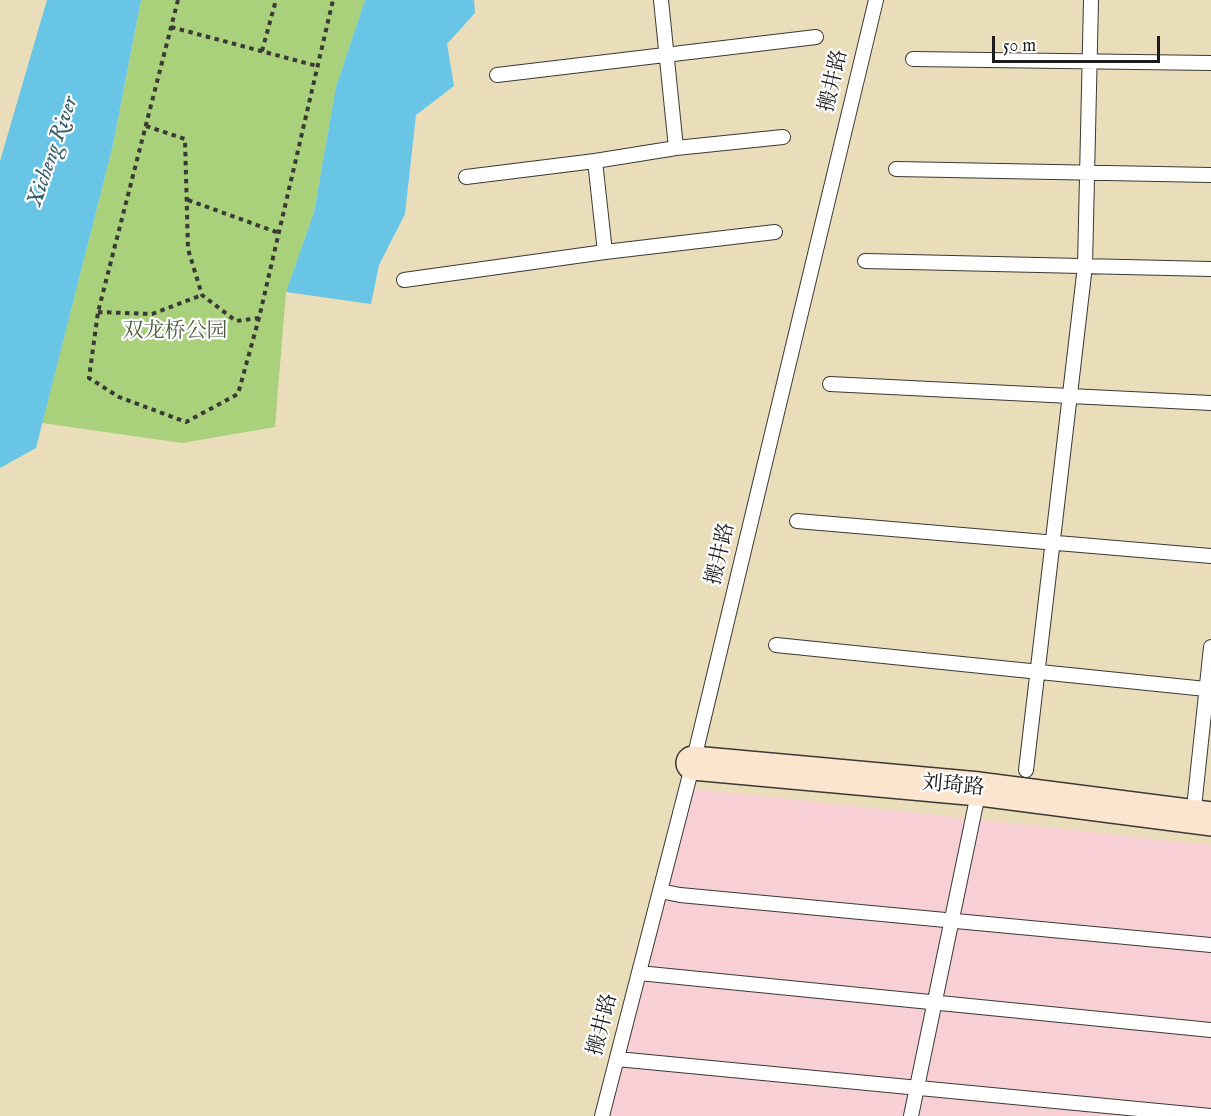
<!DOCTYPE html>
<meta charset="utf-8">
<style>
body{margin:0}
#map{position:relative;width:1211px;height:1116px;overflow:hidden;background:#eaddba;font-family:"IM FELL English",serif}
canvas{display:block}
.scale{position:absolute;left:992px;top:36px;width:168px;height:27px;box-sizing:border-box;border:3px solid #1c1c1c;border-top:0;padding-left:8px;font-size:18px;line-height:21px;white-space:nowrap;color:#1c1c1c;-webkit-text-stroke:4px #fff;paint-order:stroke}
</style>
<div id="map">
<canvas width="1211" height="1116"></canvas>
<div class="scale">50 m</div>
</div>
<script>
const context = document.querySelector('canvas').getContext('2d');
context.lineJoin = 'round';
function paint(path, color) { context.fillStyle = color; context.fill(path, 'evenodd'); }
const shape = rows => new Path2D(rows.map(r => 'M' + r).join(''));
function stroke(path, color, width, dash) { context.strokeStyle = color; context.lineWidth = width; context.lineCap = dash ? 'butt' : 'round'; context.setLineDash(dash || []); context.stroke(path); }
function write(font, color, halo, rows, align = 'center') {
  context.font = font + ' "IM FELL English","Noto Serif SC",serif'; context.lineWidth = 4.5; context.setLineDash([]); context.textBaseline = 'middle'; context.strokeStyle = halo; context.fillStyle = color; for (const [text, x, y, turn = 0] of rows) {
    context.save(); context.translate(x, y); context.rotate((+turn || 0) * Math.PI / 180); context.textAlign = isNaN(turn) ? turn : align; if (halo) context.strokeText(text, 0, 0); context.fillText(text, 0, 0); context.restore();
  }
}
const built = shape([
 [689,788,1211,845,1211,1116,606,1116]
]);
const green = shape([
 [141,0,365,0,336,87,314,212,286,292,275,427,182,443,42,423,113,145]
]);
const water = shape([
 [47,0,141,0,113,145,36,448,0,468,0,161],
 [365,0,474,0,475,13,447,44,454,86,416,115,405,214,379,265,371,304,286,292,314,212,336,87]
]);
const path = shape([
 [178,0,98,312,89,378,119,397,186,422,238,394,259,318,333,0],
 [171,27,317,66],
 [262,51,276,0],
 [146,126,185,139,188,249,202,295,236,321,259,318],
 [188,200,279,233],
 [98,312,152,314,202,295]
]);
const lane = shape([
 [913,59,1211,63],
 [497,75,816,37],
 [676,148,783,137],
 [896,169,1211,175],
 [466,177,595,161],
 [605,252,775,232],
 [865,261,1211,269],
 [404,280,605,252,595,161,676,148,661,0],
 [830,384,1211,403],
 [797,521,1211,556],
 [776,645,1206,689],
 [1026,770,1085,266,1091,0],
 [1193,817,1211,647],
 [660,891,680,895,1211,945],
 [639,973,1211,1030],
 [617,1059,1211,1116],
 [602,1116,693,763,876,0],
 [911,1116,979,789]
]);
const secondary = shape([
 [693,763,979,789,1211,819]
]);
const streetNames = [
 ["搬井路",835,81,-77],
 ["搬井路",722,554,-77],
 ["刘琦路",953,787,5],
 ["搬井路",604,1025,-76]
];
const parkNames = [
 ["双龙桥公园",175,333]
];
const waterNames = [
 ["Xicheng River",54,152,-71]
];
paint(built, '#f7cfd5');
paint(green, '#a9d17c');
paint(water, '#68c5e6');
stroke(lane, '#3b3934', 16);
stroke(secondary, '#3b3934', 36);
stroke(path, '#3b3934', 4, [4.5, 4.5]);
stroke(lane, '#fff', 14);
stroke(secondary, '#fce5cf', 33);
write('21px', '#1c1c1c', '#fff', streetNames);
write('21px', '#4d5b3e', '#fff', parkNames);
write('italic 22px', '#3a606d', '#fff', waterNames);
</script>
